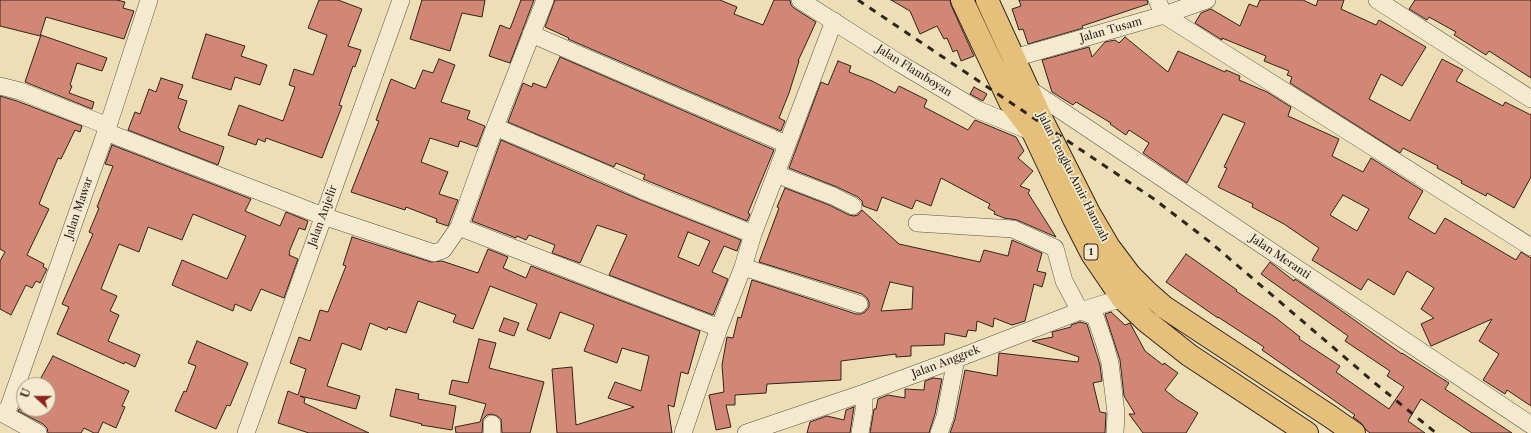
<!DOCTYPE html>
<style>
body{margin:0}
#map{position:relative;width:1531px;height:433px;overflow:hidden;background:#eddeb6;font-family:"Libre Caslon Text",serif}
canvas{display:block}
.north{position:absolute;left:16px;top:377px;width:40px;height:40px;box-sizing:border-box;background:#f3ead0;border:1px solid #a59b89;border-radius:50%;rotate:291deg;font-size:11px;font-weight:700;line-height:16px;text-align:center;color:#2f241e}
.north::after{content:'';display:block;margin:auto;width:14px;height:18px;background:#8f2418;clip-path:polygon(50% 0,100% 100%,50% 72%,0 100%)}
</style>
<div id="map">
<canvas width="1531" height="433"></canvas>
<div class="north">U</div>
</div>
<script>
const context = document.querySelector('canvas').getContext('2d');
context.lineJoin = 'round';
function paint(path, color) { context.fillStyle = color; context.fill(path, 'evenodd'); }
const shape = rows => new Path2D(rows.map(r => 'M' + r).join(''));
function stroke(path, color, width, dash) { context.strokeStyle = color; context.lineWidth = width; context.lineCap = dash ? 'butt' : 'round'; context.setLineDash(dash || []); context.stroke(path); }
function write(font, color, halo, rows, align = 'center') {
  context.font = font + ' "Libre Caslon Text",serif'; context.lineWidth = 3.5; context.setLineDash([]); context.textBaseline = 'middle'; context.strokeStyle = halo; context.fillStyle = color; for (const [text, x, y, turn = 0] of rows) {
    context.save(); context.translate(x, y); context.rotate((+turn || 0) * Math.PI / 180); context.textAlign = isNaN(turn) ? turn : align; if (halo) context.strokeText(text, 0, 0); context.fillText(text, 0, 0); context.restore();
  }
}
const building = shape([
 [0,0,117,0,125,2,123,8,134,11,124,39,46,17,40,36,0,26,0,0],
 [319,0,338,0,362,9,348,46,361,50,355,67,353,66,339,105,342,106,322,158,266,138,265,142,258,139,256,145,228,135,239,105,283,121,295,87,289,85,294,69,313,75,327,35,308,28,319,0],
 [422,0,485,0,482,17,462,13,450,51,410,39,422,0],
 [521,0,534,0,510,63,489,56,500,25,510,29,521,0],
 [555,0,720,0,737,7,734,14,763,25,774,0,790,0,791,5,794,8,816,22,798,61,799,61,789,93,779,118,785,121,781,131,568,39,569,38,545,27,555,0],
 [891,0,950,0,951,5,974,56,961,61,957,50,953,52,947,38,944,39,937,26,920,34,910,11,891,0],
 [1019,0,1147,0,1148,4,1082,26,1083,28,1028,44,1023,29,1019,30,1012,9,1021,6,1019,0],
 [1260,0,1303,0,1316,6,1318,0,1344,0,1341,9,1376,25,1379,20,1426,47,1402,86,1381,74,1369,99,1410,121,1442,59,1463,70,1456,81,1503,106,1505,102,1531,115,1531,177,1514,208,1487,193,1486,196,1461,183,1462,181,1437,168,1438,166,1403,148,1400,153,1290,83,1292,77,1287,75,1289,71,1264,61,1266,56,1222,38,1222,40,1195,23,1201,13,1211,9,1240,26,1249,4,1257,7,1260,0],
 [1415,0,1531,0,1531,78,1489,51,1486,55,1454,35,1456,32,1429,17,1427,20,1409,9,1415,0],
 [206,34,245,46,241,56,267,65,260,85,235,77,231,90,192,78,206,34],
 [41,35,107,58,102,71,77,63,70,85,72,86,69,93,94,102,92,109,25,82,41,35],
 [1125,37,1168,72,1178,51,1225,72,1226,70,1240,76,1239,80,1267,92,1291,107,1288,116,1339,139,1332,156,1363,172,1371,158,1423,191,1408,218,1435,234,1445,218,1516,260,1521,252,1531,258,1531,406,1507,390,1505,394,1483,380,1499,354,1479,341,1492,319,1431,346,1421,324,1434,318,1421,309,1434,288,1407,271,1394,295,1368,279,1361,290,1312,260,1319,248,1284,224,1252,207,1253,204,1218,187,1227,168,1224,167,1245,123,1223,114,1187,183,1143,153,1149,143,1129,130,1126,135,1110,124,1111,123,1076,102,1073,105,1052,92,1042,60,1089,47,1092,57,1105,42,1115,40,1119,43,1125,37],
 [1343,195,1369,209,1357,231,1330,215,1343,195],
 [560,57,774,150,748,213,750,214,747,221,643,179,645,175,616,163,614,167,508,122,523,83,532,87,533,83,546,88,560,57],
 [439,59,455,65,441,102,470,111,467,119,485,126,477,147,460,141,458,147,430,138,421,162,448,172,439,194,458,200,448,226,436,222,437,219,406,207,405,210,351,192,379,121,376,120,391,79,415,89,423,70,433,73,439,59],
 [838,61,851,66,849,72,872,81,895,93,899,86,927,100,924,107,968,130,975,120,1016,137,1024,151,1018,158,1033,171,1020,186,1030,190,1028,193,1056,237,1017,220,1004,218,994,214,995,212,988,208,990,204,941,178,931,206,916,200,912,209,882,197,877,211,863,206,862,201,858,197,837,187,789,168,821,82,828,85,838,61],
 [161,78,183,85,178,98,187,101,178,128,180,129,180,131,224,147,218,165,128,130,135,112,140,114,149,89,156,92,161,78],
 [974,87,987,94,983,101,970,94,974,87],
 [0,96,17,101,82,126,80,132,75,130,61,159,58,158,39,204,49,209,27,255,44,264,43,267,47,269,40,283,36,281,32,288,26,285,11,315,0,309,0,261,5,252,0,249,0,96],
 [501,140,638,199,741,240,737,251,724,246,712,272,728,279,713,315,609,275,627,235,597,225,580,263,552,253,555,245,529,235,526,240,517,236,516,238,472,221,501,140],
 [688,232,710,241,699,266,678,257,688,232],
 [112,145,251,199,245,211,280,226,286,212,308,221,305,230,299,228,289,252,290,253,289,255,298,259,284,298,261,289,251,311,235,304,233,311,172,285,182,260,227,279,246,236,193,214,182,240,148,227,139,252,119,244,101,289,117,296,110,311,119,315,108,341,140,355,135,367,125,362,124,364,57,334,69,307,62,304,93,234,89,232,99,208,97,207,113,166,105,164,112,145],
 [785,188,829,205,849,215,854,216,858,215,862,210,899,244,980,262,984,250,1008,256,1012,240,1042,253,1037,271,1046,273,1042,287,1034,284,1025,321,1012,325,994,318,993,327,977,321,976,331,968,330,966,337,945,333,944,345,911,346,911,356,896,357,896,354,841,361,841,380,767,384,766,393,735,395,735,405,726,405,731,427,716,430,709,395,724,392,722,365,727,337,733,338,738,317,741,318,752,280,856,314,861,314,865,312,869,307,869,302,867,298,862,294,759,262,779,208,777,207,785,188],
 [890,282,913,287,912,309,881,311,890,282],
 [352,237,431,262,442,261,478,273,488,249,508,257,503,268,526,278,531,266,700,331,688,374,681,372,674,407,668,405,672,433,557,433,552,369,572,367,576,425,634,407,608,398,615,382,641,391,649,356,622,348,617,363,584,351,594,325,560,312,550,339,527,330,537,304,490,286,473,329,453,322,456,315,418,301,406,333,388,327,387,330,370,323,361,350,342,343,327,386,360,396,356,409,300,396,305,398,304,403,369,433,309,433,278,423,288,391,298,395,306,369,290,363,299,337,310,341,320,310,328,312,346,266,343,265,352,237],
 [1186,254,1237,290,1236,291,1276,318,1300,337,1299,339,1340,366,1336,372,1389,409,1404,387,1387,376,1390,371,1345,341,1348,336,1261,274,1270,262,1294,281,1295,279,1332,304,1402,354,1402,353,1419,364,1449,383,1445,389,1512,433,1472,433,1421,399,1408,421,1425,433,1370,433,1366,430,1361,423,1353,417,1355,415,1262,350,1264,347,1218,317,1218,318,1166,282,1186,254],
 [1111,312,1125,325,1130,323,1145,351,1163,365,1164,363,1178,373,1165,390,1176,399,1198,413,1186,433,1143,433,1129,414,1135,414,1124,396,1120,360,1105,314,1111,312],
 [504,318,519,323,514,336,499,331,504,318],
 [1080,322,1087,324,1100,365,1102,381,1093,383,1100,412,1106,413,1105,433,950,433,955,419,965,370,997,376,999,353,1078,362,1079,357,1032,341,1053,337,1052,332,1071,327,1071,325,1080,322],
 [479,339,496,343,489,368,544,382,530,433,502,433,501,419,497,416,492,414,487,415,483,419,482,433,456,433,455,427,480,422,486,404,449,394,452,380,468,383,479,339],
 [197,341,248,363,230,406,227,405,216,429,175,411,184,391,186,392,196,366,188,363,197,341],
 [53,356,129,391,122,406,125,407,116,428,103,422,98,433,94,433,84,428,81,433,48,433,47,428,43,424,18,411,19,409,48,409,48,385,37,385,53,356],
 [933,378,942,379,935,414,929,433,870,433,874,409,876,409,878,399,888,395,905,398,905,389,924,390,925,381,933,378],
 [396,389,419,394,418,399,456,406,452,430,421,425,422,424,390,416,396,389],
 [854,407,850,433,807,433,810,422,827,416,844,420,846,410,854,407]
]);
const minor = shape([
 [800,0,899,63,978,110,1033,132],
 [1157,0,1164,15,1531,247],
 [1377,0,1531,99],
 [531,34,786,144],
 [1014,58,1164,15,1207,0],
 [0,86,20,91,108,126],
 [1029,89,1531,425],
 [495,127,597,170,642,190,753,234],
 [106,132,323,216,434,253,443,250,459,227,495,127,545,0],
 [776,174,833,196,853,206],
 [917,223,1013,229,1055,248,1064,281,1080,311,1095,316,1105,345,1110,363,1116,413,1115,433],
 [459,227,719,328],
 [743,267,859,304],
 [0,412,38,433],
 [6,415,108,126,149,0],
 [492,424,492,433],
 [246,433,401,0],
 [683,433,719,328,743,267,753,234,834,21],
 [746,433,864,393,956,359,1080,311,1133,295],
 [860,433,864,410,864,393],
 [939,433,945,417,956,359]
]);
const major = shape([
 [962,0,1010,102,1033,132,1074,219,1092,254,1122,298,1146,321,1189,355,1307,433],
 [987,0,1044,124,1089,213,1109,247,1130,275,1147,292,1164,307,1331,417,1354,433]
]);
const rail = shape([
 [858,0,1154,199,1210,242,1376,384,1436,433]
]);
const shields = [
 [1091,252,14]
];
const shieldNames = [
 ["1",1091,252]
];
const streetNames = [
 ["Jalan Tusam",1111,30,-16],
 ["Jalan Flamboyan",914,71,32],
 ["Jalan Tengku Amir Hamzah",1073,177,63],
 ["Jalan Mawar",79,208,-71],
 ["Jalan Anjelir",323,216,-70],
 ["Jalan Meranti",1280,257,34],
 ["Jalan Anggrek",946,362,-21]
];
paint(building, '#d28676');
stroke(building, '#2f241e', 1);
stroke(minor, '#5e5244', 18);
stroke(major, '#2f241e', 24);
stroke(minor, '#f3ead0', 17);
stroke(major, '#e6bf7b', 22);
stroke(rail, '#2f241e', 3, [7, 7]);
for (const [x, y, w] of shields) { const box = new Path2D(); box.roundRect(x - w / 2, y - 8, w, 16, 3); context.fillStyle = '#f3ead0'; context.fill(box); stroke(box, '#2f241e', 1); }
write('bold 10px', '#2f241e', null, shieldNames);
write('11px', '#2f241e', '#f3ead0', streetNames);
</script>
